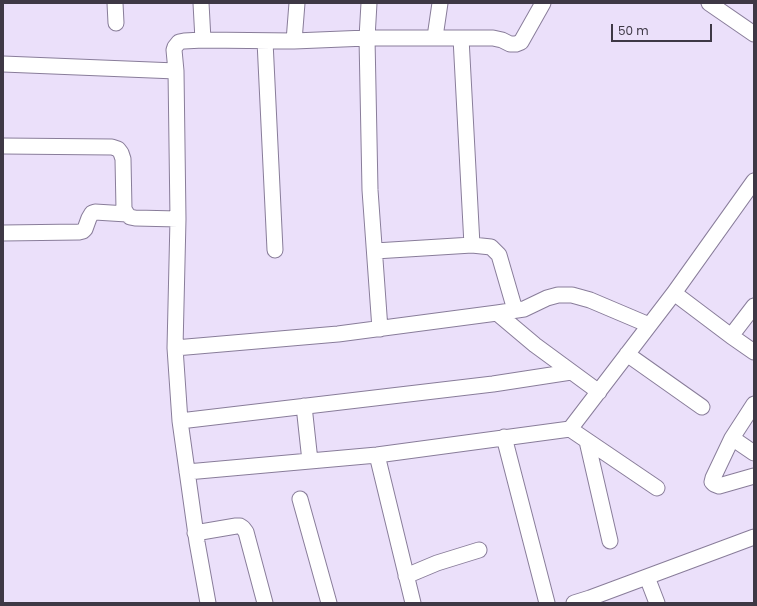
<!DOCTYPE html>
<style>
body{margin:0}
#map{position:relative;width:757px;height:606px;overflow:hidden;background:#ebe0fa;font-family:Poppins,sans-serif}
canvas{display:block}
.frame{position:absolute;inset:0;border:4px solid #3e3845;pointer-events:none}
.scale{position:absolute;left:611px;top:24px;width:101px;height:18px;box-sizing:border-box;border:2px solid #3e3845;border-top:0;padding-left:5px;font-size:12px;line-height:14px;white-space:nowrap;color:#3e3845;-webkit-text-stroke:3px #ebe0fa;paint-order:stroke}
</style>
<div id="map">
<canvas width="757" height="606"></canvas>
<div class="frame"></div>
<div class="scale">50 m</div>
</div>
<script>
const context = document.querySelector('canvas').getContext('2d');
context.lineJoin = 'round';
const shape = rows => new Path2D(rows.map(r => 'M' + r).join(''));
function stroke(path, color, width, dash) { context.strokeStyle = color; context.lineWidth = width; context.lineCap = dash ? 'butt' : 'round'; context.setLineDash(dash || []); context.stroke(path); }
const street = shape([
 [115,3,116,23],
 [201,3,203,40],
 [369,3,367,38,370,190,380,329],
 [709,3,754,34],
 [435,37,440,3],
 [461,38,472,245],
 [265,41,275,250],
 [294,41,297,3],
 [3,64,176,71],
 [3,146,112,147,118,149,121,153,123,159,124,209,127,214,130,217,135,218,178,219],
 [3,233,79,232,83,231,85,229,89,218,92,213,95,212,127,214],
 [375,251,472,245,491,247,499,255,515,310],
 [674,293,731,336,754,352],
 [497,313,535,345,599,392],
 [731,336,754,306],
 [175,348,338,334,497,313,524,309,547,298,558,295,572,295,590,300,649,325],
 [627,354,702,407],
 [754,404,732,438,713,478,712,482,714,484,719,486,754,476],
 [304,406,310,461],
 [180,421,493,384,571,372],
 [570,429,674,293,754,181],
 [504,437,547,603],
 [732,438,754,453],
 [587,441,610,541],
 [377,455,413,603],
 [187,472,377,455,570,429,657,488],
 [300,499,329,603],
 [195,533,236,526,240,526,243,528,246,532,265,603],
 [406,576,437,563,479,550],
 [647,577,657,603],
 [208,603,197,542,180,421,175,348,178,219,176,71,174,50,175,47,179,42,184,41,203,40,294,41,367,38,493,38,502,40,510,44,516,44,521,42,543,3],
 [574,603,590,598,754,537]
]);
stroke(street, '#897d9a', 17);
stroke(street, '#fff', 15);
</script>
